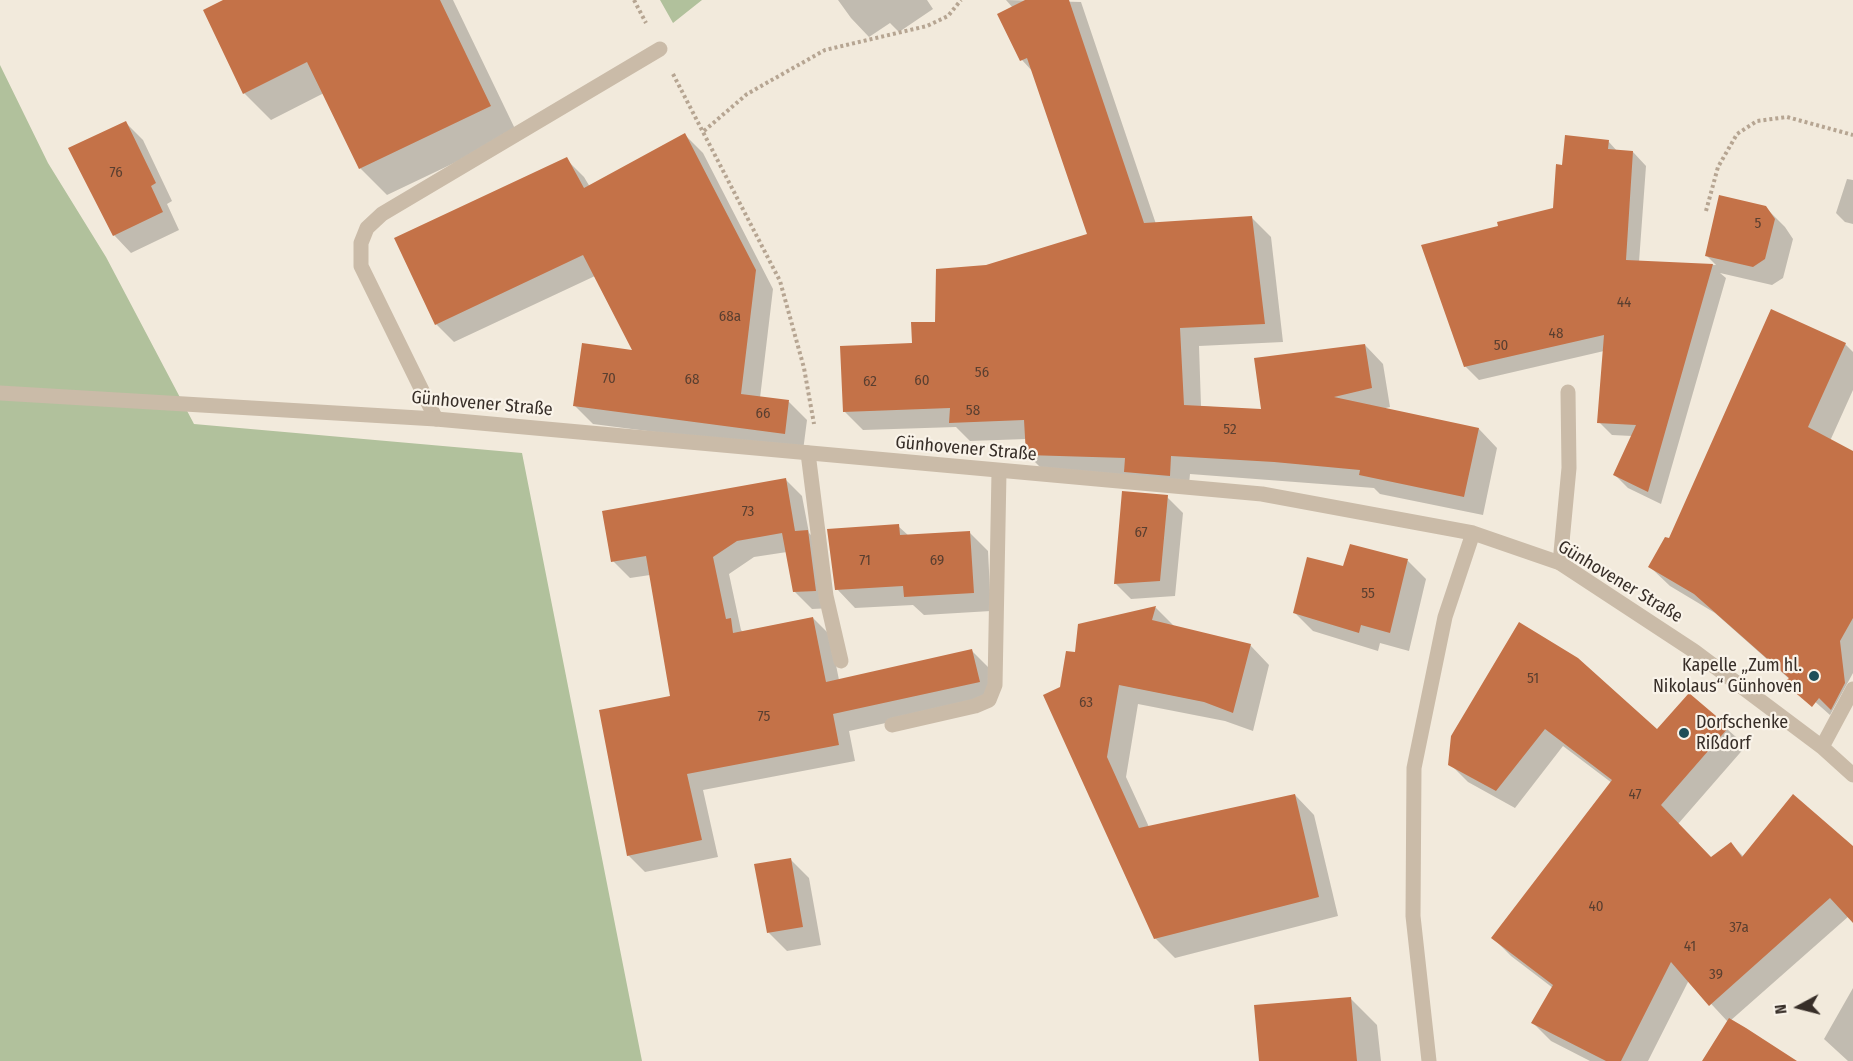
<!DOCTYPE html>
<meta charset="utf-8">
<style>
body{margin:0}
#map{position:relative;width:1853px;height:1061px;overflow:hidden;background:#f2eadc;font-family:"Fira Sans Condensed",sans-serif}
canvas{display:block}
.north{position:absolute;left:1769px;top:977px;width:60px;height:60px;-webkit-text-stroke:4px #f9f3e9;paint-order:stroke;rotate:263deg;font-size:16px;font-weight:700;line-height:24px;text-align:center;color:#372e28}
.north::after{content:'';display:block;margin:auto;width:21px;height:27px;background:#372e28;clip-path:polygon(50% 0,100% 100%,50% 72%,0 100%)}
</style>
<div id="map">
<canvas width="1853" height="1061"></canvas>
<div class="north">N</div>
</div>
<script>
const context = document.querySelector('canvas').getContext('2d');
context.lineJoin = 'round';
function paint(path, color) { context.fillStyle = color; context.fill(path, 'evenodd'); }
const shape = rows => new Path2D(rows.map(r => 'M' + r).join(''));
function stroke(path, color, width, dash) { context.strokeStyle = color; context.lineWidth = width; context.lineCap = dash ? 'butt' : 'round'; context.setLineDash(dash || []); context.stroke(path); }
function write(font, color, halo, rows, align = 'center') {
  context.font = font + ' "Fira Sans Condensed",sans-serif'; context.lineWidth = 4.5; context.setLineDash([]); context.textBaseline = 'middle'; context.strokeStyle = halo; context.fillStyle = color; for (const [text, x, y, turn = 0] of rows) {
    context.save(); context.translate(x, y); context.rotate((+turn || 0) * Math.PI / 180); context.textAlign = isNaN(turn) ? turn : align; if (halo) context.strokeText(text, 0, 0); context.fillText(text, 0, 0); context.restore();
  }
}
const green = shape([
 [660,0,702,0,673,23],
 [0,65,48,163,106,257,194,424,522,453,642,1061,0,1061]
]);
const shadow = shape([
 [226,0,453,0,517,133,387,195,360,168,324,93,271,120,244,93],
 [838,0,927,0,933,9,899,32,890,23,869,37,851,18],
 [1006,0,1081,2,1156,224,1252,218,1271,237,1283,342,1199,346,1201,406,1263,411,1365,345,1383,364,1390,407,1382,409,1479,429,1497,448,1483,515,1380,494,1374,488,1190,474,1188,494,1046,473,1027,454,1026,439,970,441,956,427,863,430,844,411,937,323,986,267,1089,235,1034,73,1022,60,1013,8],
 [126,123,143,140,172,201,167,204,179,230,131,253,114,235],
 [685,135,703,153,773,289,760,398,789,402,807,420,803,451,593,424,575,406,635,352,595,276,454,342,436,324,566,159,584,177,590,187],
 [1608,141,1618,152,1633,152,1646,166,1639,262,1716,265,1706,255,1766,208,1785,227,1793,239,1783,278,1772,285,1720,273,1726,278,1661,504,1628,488,1615,475,1632,436,1612,435,1599,422,1604,351,1479,380,1465,366,1500,227,1554,209,1564,166],
 [1847,179,1853,180,1853,224,1845,222,1836,213],
 [1845,344,1853,352,1853,390,1830,441,1853,453,1853,673,1830,715,1715,613,1670,586,1650,567],
 [785,479,802,496,809,533,824,548,832,608,812,609,795,592,787,552,754,557,729,574,741,630,743,632,813,618,830,635,839,680,972,651,989,668,996,699,849,731,855,761,703,790,718,857,645,872,628,855,672,698,650,575,630,578,613,561],
 [1167,497,1183,513,1175,596,1131,599,1115,583],
 [898,526,909,536,969,532,988,551,991,611,924,615,913,605,855,608,837,589],
 [1351,546,1408,561,1426,579,1409,651,1380,643,1378,651,1313,631,1295,613,1345,568],
 [1156,608,1175,627,1250,645,1269,665,1253,731,1225,721,1138,704,1126,777,1149,827,1295,795,1314,815,1338,916,1175,958,1155,938,1061,688,1076,654,1079,626],
 [1520,624,1657,731,1689,695,1746,746,1678,824,1711,859,1731,844,1744,857,1853,848,1853,921,1849,916,1730,1021,1768,1061,1705,1061,1728,1022,1689,980,1648,1061,1590,1061,1551,1041,1533,1023,1553,988,1511,956,1493,938,1612,783,1563,746,1515,808,1468,782,1450,764],
 [790,859,809,878,821,945,787,951,769,933],
 [1853,988,1853,1061,1848,1061,1824,1039],
 [1350,998,1377,1025,1381,1061,1261,1061]
]);
const building = shape([
 [223,0,440,0,491,106,359,169,307,62,243,94,203,10],
 [1025,0,1069,0,1144,223,1252,216,1265,324,1180,328,1184,405,1261,409,1254,358,1365,344,1372,388,1334,397,1479,428,1464,497,1359,475,1360,470,1274,462,1171,456,1170,476,1124,472,1125,458,1026,455,1024,420,949,423,950,408,843,412,840,346,912,343,911,322,935,322,936,269,986,265,1087,234,1027,58,1020,61,997,14],
 [126,121,156,183,151,186,163,212,113,236,68,148],
 [685,133,756,270,741,394,789,400,785,434,573,406,582,343,632,350,583,255,435,325,394,238,567,157,584,188],
 [1565,135,1609,140,1608,149,1633,151,1626,260,1713,264,1648,492,1613,475,1636,425,1597,423,1604,335,1464,367,1421,245,1498,226,1497,222,1553,208,1556,164,1562,165],
 [1719,195,1766,206,1775,219,1765,259,1753,267,1705,256],
 [1771,309,1846,343,1808,427,1853,451,1853,618,1840,641,1845,683,1831,710,1819,698,1812,707,1784,683,1789,678,1694,594,1648,567,1665,537,1669,538],
 [786,478,795,531,808,530,816,591,793,592,782,533,737,541,713,557,726,619,731,618,733,633,813,617,826,682,972,649,980,682,833,714,839,745,687,774,702,840,627,856,599,710,670,696,646,556,611,562,602,511],
 [1122,491,1168,495,1160,581,1114,584],
 [899,524,900,535,970,531,974,593,904,597,903,586,835,590,827,529],
 [1350,544,1408,559,1390,633,1361,625,1359,633,1293,613,1307,557,1343,566],
 [1156,606,1152,620,1251,644,1233,713,1204,702,1119,685,1107,757,1139,828,1295,794,1319,897,1154,939,1043,695,1060,687,1066,651,1075,652,1078,624],
 [1519,622,1578,658,1657,729,1689,693,1729,727,1661,805,1711,857,1731,842,1742,857,1793,794,1853,846,1853,923,1830,898,1709,1006,1671,962,1621,1061,1606,1061,1531,1023,1553,985,1491,938,1612,780,1545,729,1496,791,1448,765,1451,736],
 [791,858,803,927,767,933,754,864],
 [1351,997,1357,1061,1259,1061,1254,1005],
 [1729,1018,1746,1028,1797,1061,1702,1061]
]);
const path = shape([
 [634,0,646,23],
 [673,74,780,281,804,368,814,424],
 [704,131,747,94,825,50,927,26,948,16,961,0],
 [1706,211,1718,167,1737,134,1757,121,1787,117,1853,135]
]);
const lane = shape([
 [436,419,361,266,361,243,367,228,382,214,660,49],
 [808,453,826,596,841,661],
 [1560,563,1569,468,1568,392],
 [892,725,975,706,989,700,995,685,999,472]
]);
const street = shape([
 [0,393,436,419,1262,494,1473,533,1560,563,1694,651,1822,747,1853,775],
 [1822,747,1853,689],
 [1429,1061,1413,916,1414,768,1445,617,1473,533]
]);
const markers = [
 [1814,676,6,"#1e4e58"],
 [1684,733,6,"#1e4e58"]
];
const numberNames = [
 ["76",116,173],
 ["5",1758,224],
 ["44",1624,303],
 ["68a",730,317],
 ["48",1556,334],
 ["50",1501,346],
 ["56",982,373],
 ["70",609,379],
 ["68",692,380],
 ["60",922,381],
 ["62",870,382],
 ["58",973,411],
 ["66",763,414],
 ["52",1230,430],
 ["73",748,512],
 ["67",1141,533],
 ["71",865,561],
 ["69",937,561],
 ["55",1368,594],
 ["51",1533,679],
 ["63",1086,703],
 ["75",764,717],
 ["47",1635,795],
 ["40",1596,907],
 ["37a",1739,928],
 ["41",1690,947],
 ["39",1716,975]
];
const streetNames = [
 ["Günhovener Straße",482,404,5],
 ["Günhovener Straße",966,449,5],
 ["Günhovener Straße",1620,582,31]
];
const poiNames = [
 ["Kapelle „Zum hl.",1802,666],
 ["Nikolaus“ Günhoven",1802,687],
 ["Dorfschenke",1696,723,"left"],
 ["Rißdorf",1696,744,"left"]
];
paint(green, '#b1c19c');
paint(shadow, '#0003');
paint(building, '#c47248');
stroke(path, '#b6a592', 4, [3, 3]);
stroke(lane, '#cabba8', 15);
stroke(street, '#cabba8', 15);
for (const [x, y, r, color] of markers) { const dot = new Path2D(); dot.arc(x, y, r, 0, 2 * Math.PI); context.fillStyle = color; context.fill(dot); stroke(dot, '#f9f3e9', 2); }
write('15px', '#5a3f30', null, numberNames);
write('18px', '#372e28', '#f9f3e9', streetNames);
write('18px', '#372e28', '#f9f3e9', poiNames, 'right');
</script>
